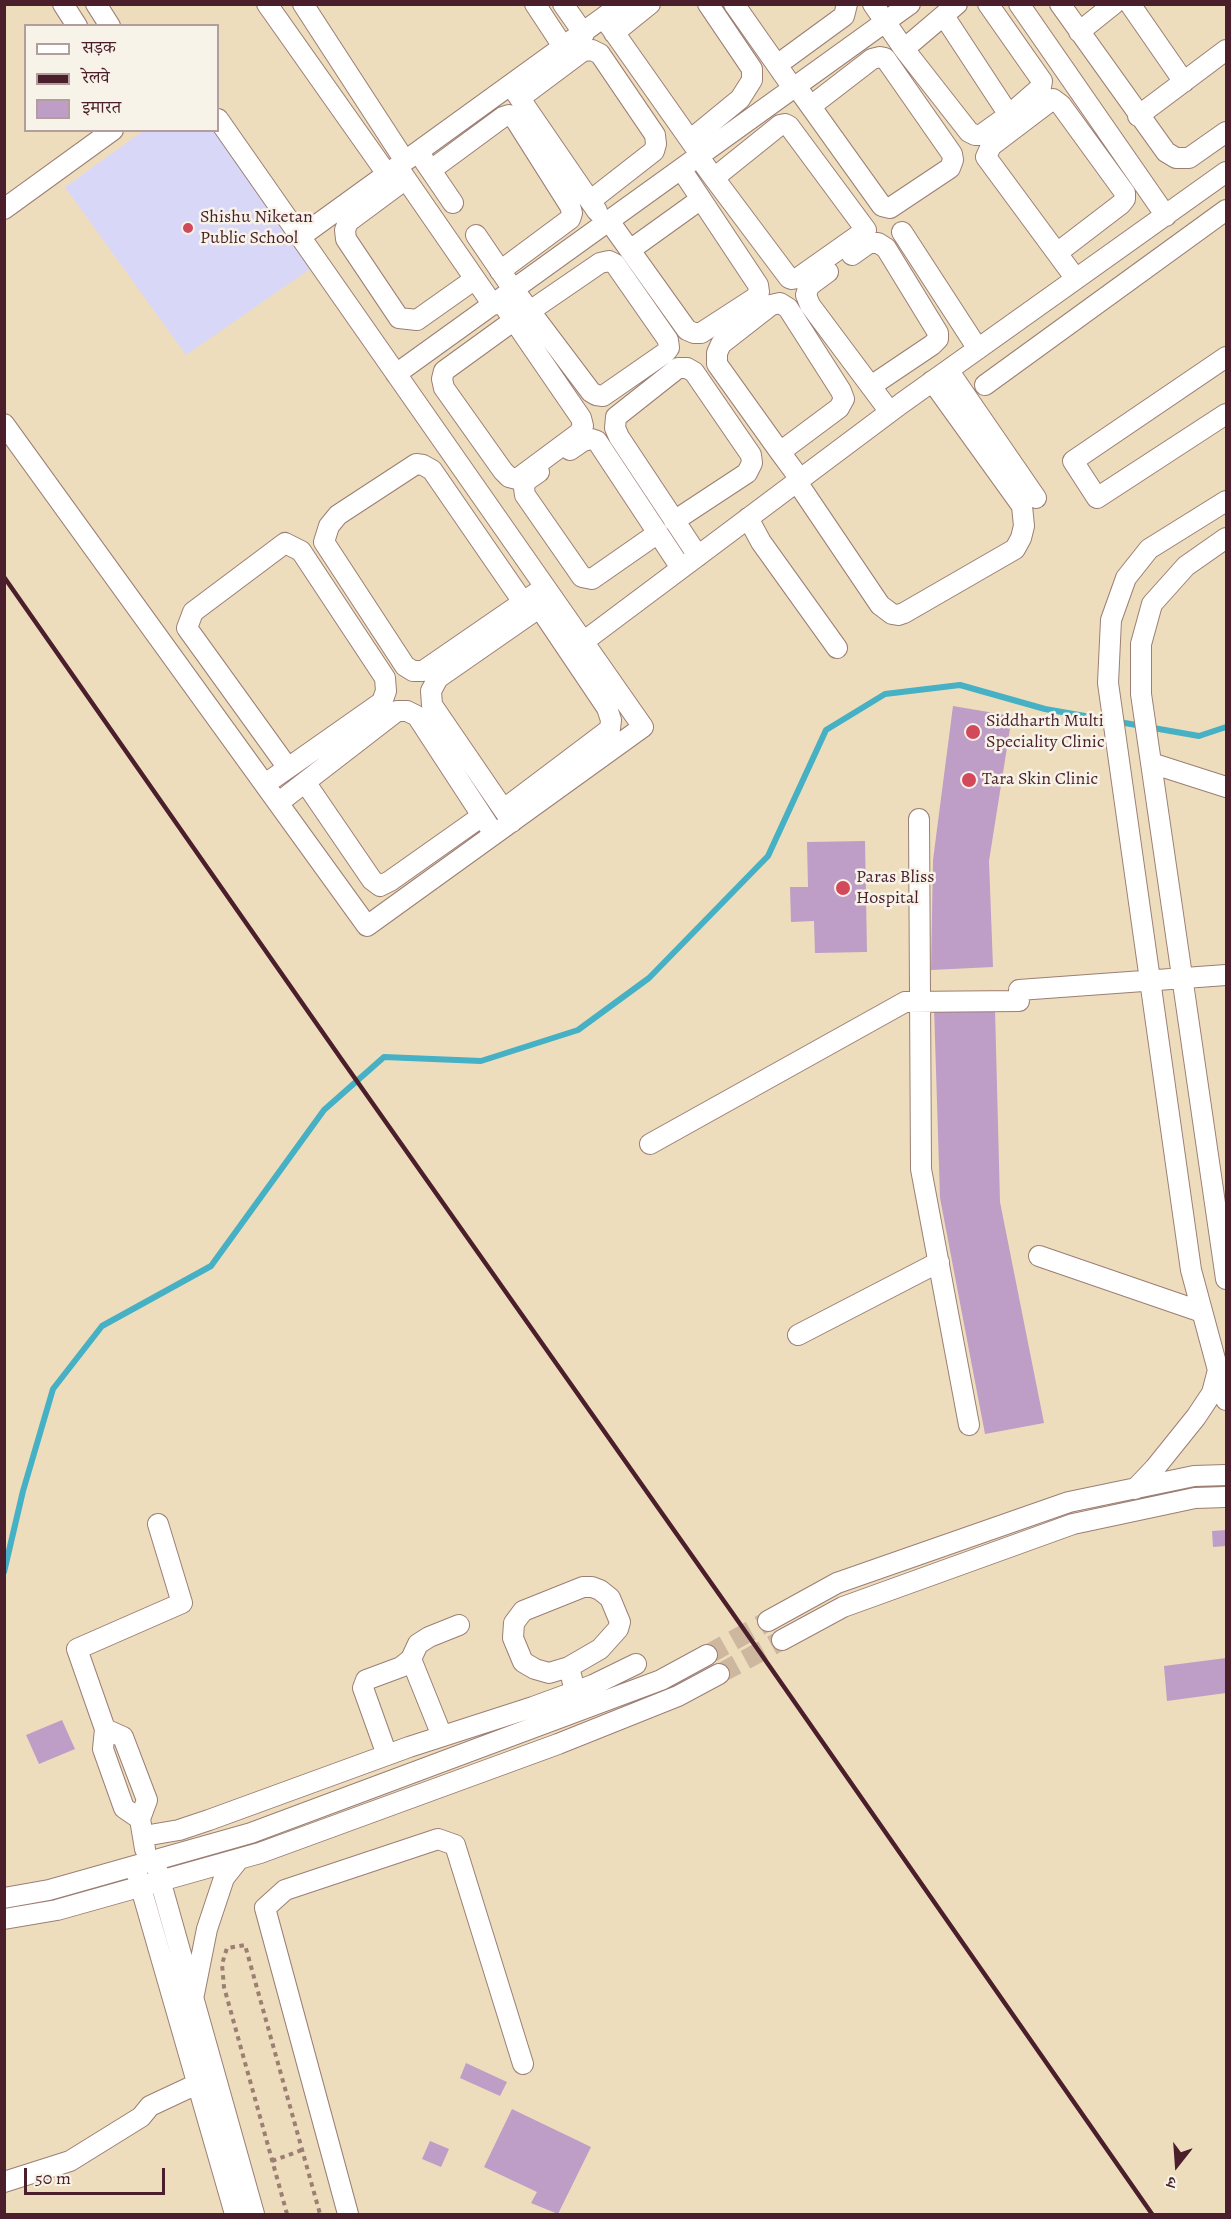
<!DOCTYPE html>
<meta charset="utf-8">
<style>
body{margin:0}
#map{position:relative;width:1231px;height:2219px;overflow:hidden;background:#eeddbc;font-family:Alegreya,"Noto Serif Devanagari",serif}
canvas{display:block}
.frame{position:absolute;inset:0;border:6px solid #4a1f2b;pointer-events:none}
.legend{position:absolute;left:24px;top:24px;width:195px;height:108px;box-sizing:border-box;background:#f7f3e8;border:2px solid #b29e9c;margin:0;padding:8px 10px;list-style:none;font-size:18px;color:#4a1f2b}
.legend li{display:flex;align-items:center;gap:12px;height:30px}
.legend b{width:30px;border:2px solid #b29e9c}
.north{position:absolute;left:1147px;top:2135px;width:60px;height:60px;-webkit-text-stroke:4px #f7f3e8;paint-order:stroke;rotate:197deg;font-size:16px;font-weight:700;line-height:24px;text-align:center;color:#4a1f2b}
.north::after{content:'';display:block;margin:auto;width:21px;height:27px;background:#4a1f2b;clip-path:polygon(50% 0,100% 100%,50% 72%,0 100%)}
.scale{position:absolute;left:24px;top:2168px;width:141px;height:27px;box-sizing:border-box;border:3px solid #4a1f2b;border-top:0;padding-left:8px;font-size:18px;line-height:21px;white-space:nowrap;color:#4a1f2b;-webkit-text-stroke:4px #f7f3e8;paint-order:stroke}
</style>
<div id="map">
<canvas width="1231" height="2219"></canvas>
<div class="frame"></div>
<ul class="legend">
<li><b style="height:8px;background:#fff"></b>सड़क</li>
<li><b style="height:8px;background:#4a1f2b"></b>रेलवे</li>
<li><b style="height:16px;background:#be9dc7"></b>इमारत</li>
</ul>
<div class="north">उ</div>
<div class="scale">50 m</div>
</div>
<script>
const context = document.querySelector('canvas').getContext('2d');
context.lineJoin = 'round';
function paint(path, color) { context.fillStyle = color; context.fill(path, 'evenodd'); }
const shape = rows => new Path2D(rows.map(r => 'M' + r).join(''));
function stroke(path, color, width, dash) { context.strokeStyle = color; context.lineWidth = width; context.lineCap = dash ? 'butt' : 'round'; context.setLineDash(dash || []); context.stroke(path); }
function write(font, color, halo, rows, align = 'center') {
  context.font = font + ' Alegreya,serif'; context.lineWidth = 5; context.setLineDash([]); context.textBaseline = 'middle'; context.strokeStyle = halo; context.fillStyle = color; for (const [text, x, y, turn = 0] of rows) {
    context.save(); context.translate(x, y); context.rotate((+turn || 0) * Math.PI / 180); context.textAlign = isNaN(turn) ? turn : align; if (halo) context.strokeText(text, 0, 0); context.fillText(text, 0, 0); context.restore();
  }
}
const built = shape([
 [143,131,214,131,310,269,186,355,65,187]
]);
const stream = shape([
 [4,1572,23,1491,53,1389,102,1326,211,1266,324,1110,384,1057,481,1061,578,1030,649,978,768,856,826,730,885,694,960,685,1045,709,1199,736,1226,727]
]);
const building = shape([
 [953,706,1012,716,989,861,993,967,931,970,933,860],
 [865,841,867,952,815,953,814,921,791,922,790,887,808,887,807,842],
 [934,1007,995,1009,1000,1202,1044,1423,985,1434,940,1198],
 [1226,1530,1226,1546,1213,1547,1212,1531],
 [1226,1658,1226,1693,1167,1701,1164,1666],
 [62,1720,75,1749,39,1764,26,1735],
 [466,2063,507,2082,500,2096,460,2078],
 [512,2109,591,2147,558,2214,531,2203,537,2192,484,2167],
 [430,2141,449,2149,441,2167,422,2159]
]);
const minorTunnel = shape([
 [707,1655,768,1621],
 [719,1674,782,1640]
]);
const path = shape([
 [272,2161,302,2150],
 [287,2214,224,1987,222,1964,227,1948,245,1945,320,2214]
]);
const minor = shape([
 [63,4,77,26],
 [96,4,110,26],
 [267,4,387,174],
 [303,4,405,161],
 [535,4,564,48],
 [563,4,584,34],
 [734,4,793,88],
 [873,4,904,49,969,132,975,135,981,135,1009,115,1041,87,1042,81,988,4],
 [1019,4,1166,216],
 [1060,4,1166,152,1176,158,1189,158,1226,132],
 [1130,4,1184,82],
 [944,16,1009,115],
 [604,18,697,150],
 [1079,32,1114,4],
 [614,33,650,4],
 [904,49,957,4],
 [777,65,844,16,847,4],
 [796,86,882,206,890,208,950,168,953,160,952,154,885,58,880,57,872,59,811,106],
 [512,87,597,211],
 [520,98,583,51,592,50,600,54,655,135,656,144,654,151,590,201],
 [1138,116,1226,50],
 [690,140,740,99,752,80,752,69,708,4],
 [698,156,714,178,789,278,792,279,798,278,866,230,789,126,785,124,780,125,714,178],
 [423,159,453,203],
 [399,169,493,305],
 [431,170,503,117,509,115,515,119,570,206,572,213,570,219,500,271],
 [406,179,348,222,345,230,346,239,399,318,417,320,475,279],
 [4,209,113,130],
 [609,221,687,330,694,333,701,333,755,298,759,292,758,285,681,169],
 [902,232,978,349],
 [476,235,508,282,591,392,596,395,603,396,665,353,669,348,668,340,615,264,609,261,600,263,530,311],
 [300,237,622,4],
 [630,250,701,199],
 [1057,253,1121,204,1125,199,1125,193,1061,105,1053,99,991,146,986,157,1076,279],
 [852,255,869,243,878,243,886,248,938,333,938,339,932,345,871,386],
 [828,272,809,286,806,295,810,305,890,412],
 [500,300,581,418,583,426,579,433,517,479,509,477,503,471,444,388,442,379,444,371,513,321],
 [1226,357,1073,461,1097,498,1226,414],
 [948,370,1036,498],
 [396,374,910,4],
 [985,385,1226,210],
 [4,424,367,926,643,727,218,119],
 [570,450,583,441,591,439,597,441,681,568],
 [780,452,839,408,844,399,841,391,788,308,780,303,771,305,721,344,717,353,717,364,780,452,800,479],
 [539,472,526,481,524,488,525,495,582,577,592,579,658,533],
 [797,482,880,605,892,614,898,615,904,613,1015,549,1021,538,1024,526,1022,506,932,381],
 [1226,501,1149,549,1126,578,1111,620,1108,683,1191,1270,1226,1400],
 [748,518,761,542,837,648],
 [674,521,747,473,752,463,751,455,694,372,687,368,678,368,616,417,615,428,619,437,698,556],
 [1226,538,1186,566,1152,604,1141,644,1141,694,1226,1279],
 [523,602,432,470,423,465,416,464,338,515,329,526,324,542,405,666,413,671,423,671,545,587],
 [583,642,902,403,1226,172],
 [1151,763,1226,787],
 [305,782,372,880,380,886,390,881,482,816],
 [265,784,288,768,382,702,386,691,385,678,301,551,285,543,193,612,187,628,288,768],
 [278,803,397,711,407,711,417,716,494,834],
 [504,809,610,729,611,720,607,708,539,607],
 [919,819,921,1169,969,1425],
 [512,822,432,705,431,691,438,678,533,612],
 [1019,990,1226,975],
 [650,1144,905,1002,1019,1001],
 [1039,1256,1202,1312],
 [798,1335,939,1262],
 [1135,1489,1155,1468,1196,1417,1212,1393,1218,1370],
 [768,1621,837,1583,1069,1502,1194,1476,1226,1475],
 [782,1640,843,1607,1073,1524,1195,1498,1226,1497],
 [411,1659,442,1736],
 [569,1667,600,1649,618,1629,620,1622,610,1598,600,1590,592,1587,583,1587,523,1611,514,1623,513,1638,523,1662,535,1669,549,1673,569,1667,575,1691],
 [105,1729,77,1649,182,1603,158,1524],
 [387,1755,363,1688,366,1680,401,1667,411,1659,418,1644,429,1637,459,1625],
 [140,1819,147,1800,123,1737,105,1729,103,1749,124,1808,140,1819,145,1849],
 [144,1836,179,1830,209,1820,409,1747,533,1707,593,1685,636,1664],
 [157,1869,254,2214],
 [137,1874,235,2214],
 [4,1898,49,1890,251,1833,661,1680,707,1655],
 [4,1919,57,1910,260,1853,558,1744,678,1696,719,1674],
 [194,1994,207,1929,224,1878,239,1859],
 [4,2182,70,2161,141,2117,150,2106,197,2084],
 [348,2214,265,1908,285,1890,438,1839,455,1845,523,2064]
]);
const rail = shape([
 [4,577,342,1060,731,1611,1152,2214]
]);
const markers = [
 [188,228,6,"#d1495b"],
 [973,732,8,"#d1495b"],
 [969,780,8,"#d1495b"],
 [843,888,8,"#d1495b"]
];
const poiNames = [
 ["Shishu Niketan",200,218],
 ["Public School",200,239],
 ["Siddharth Multi",986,722],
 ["Speciality Clinic",986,743],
 ["Tara Skin Clinic",982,780],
 ["Paras Bliss",856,878],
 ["Hospital",856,899]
];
paint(built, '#d9d7f8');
stroke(stream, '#46b0c5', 6);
paint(building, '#be9dc7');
stroke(minorTunnel, '#cdb79f', 20, [20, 10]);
stroke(minor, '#9c7e74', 22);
stroke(path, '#9c7e74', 4, [4.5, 4.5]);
stroke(minor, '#fff', 20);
stroke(rail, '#4a1f2b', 4.5);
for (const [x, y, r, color] of markers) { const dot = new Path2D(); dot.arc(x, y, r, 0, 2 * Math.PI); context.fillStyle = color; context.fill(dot); stroke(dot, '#f7f3e8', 2); }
write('18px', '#4a1f2b', '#f7f3e8', poiNames, 'left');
</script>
